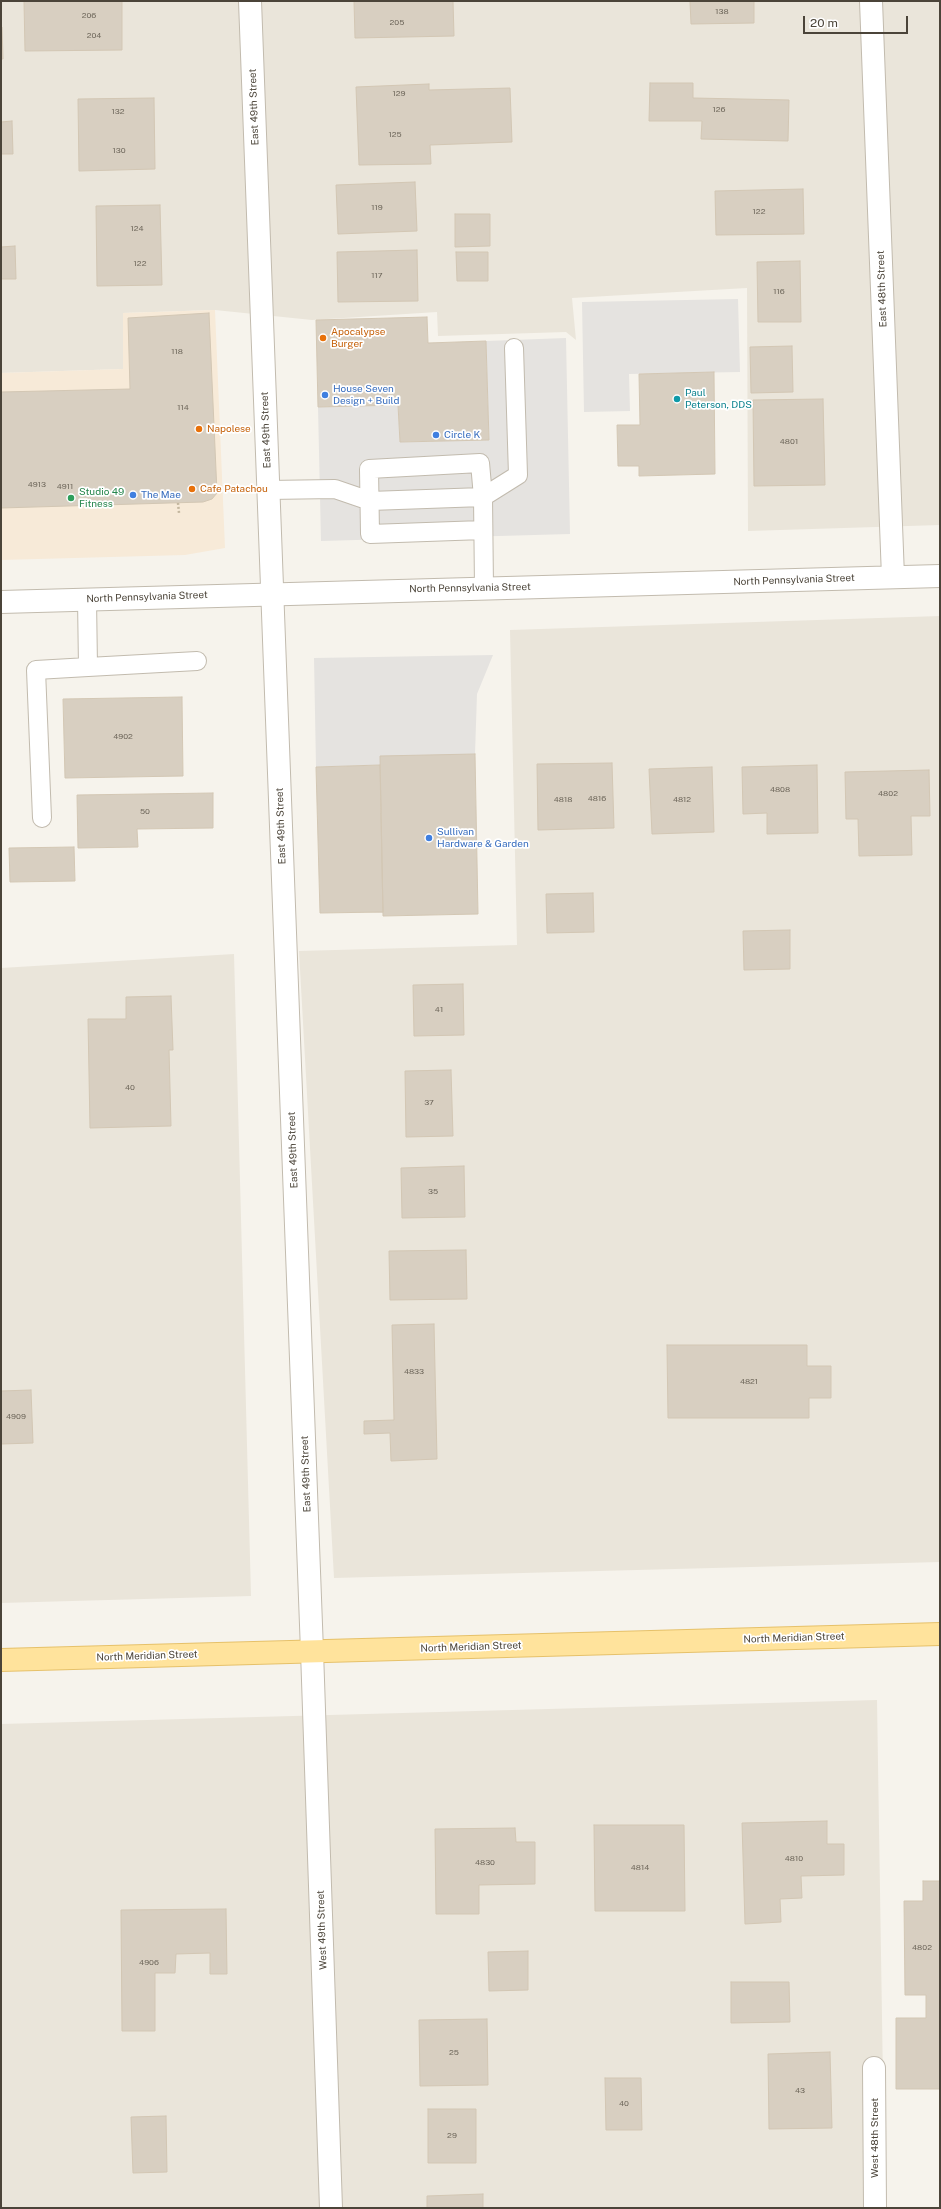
<!DOCTYPE html>
<style>
body{margin:0}
#map{position:relative;width:941px;height:2209px;overflow:hidden;background:#f6f3ec;font-family:"Public Sans",sans-serif}
canvas{display:block}
.frame{position:absolute;inset:0;border:2px solid #4b4439;pointer-events:none}
.scale{position:absolute;left:803px;top:16px;width:105px;height:18px;box-sizing:border-box;border:2px solid #4b4439;border-top:0;padding-left:5px;font-size:12px;line-height:14px;white-space:nowrap;color:#4b4439;-webkit-text-stroke:3px #fff;paint-order:stroke}
</style>
<div id="map">
<canvas width="941" height="2209"></canvas>
<div class="frame"></div>
<div class="scale">20 m</div>
</div>
<script>
const context = document.querySelector('canvas').getContext('2d');
context.lineJoin = 'round';
function paint(path, color) { context.fillStyle = color; context.fill(path, 'evenodd'); }
const shape = rows => new Path2D(rows.map(r => 'M' + r).join(''));
function stroke(path, color, width, dash) { context.strokeStyle = color; context.lineWidth = width; context.lineCap = dash ? 'butt' : 'round'; context.setLineDash(dash || []); context.stroke(path); }
function write(font, color, halo, rows, align = 'center') {
  context.font = font + ' "Public Sans",sans-serif'; context.lineWidth = 3.5; context.setLineDash([]); context.textBaseline = 'middle'; context.strokeStyle = halo; context.fillStyle = color; for (const [text, x, y, turn = 0] of rows) {
    context.save(); context.translate(x, y); context.rotate((+turn || 0) * Math.PI / 180); context.textAlign = isNaN(turn) ? turn : align; if (halo) context.strokeText(text, 0, 0); context.fillText(text, 0, 0); context.restore();
  }
}
const residential = shape([
 [1,1,940,1,940,525,748,531,747,288,572,298,576,340,566,332,438,336,437,312,312,320,215,310,123,313,124,369,1,373],
 [940,616,940,1562,334,1578,299,951,517,945,510,630],
 [234,954,251,1596,1,1603,1,968],
 [877,1700,885,2208,1,2208,1,1724]
]);
const commercial = shape([
 [215,310,225,548,185,555,1,560,1,373,123,369,123,313]
]);
const parking = shape([
 [738,299,740,372,629,374,630,411,584,412,582,302],
 [566,338,570,534,321,541,318,407,398,405,400,442,489,440,486,341],
 [493,655,477,694,475,754,380,765,316,767,314,658]
]);
const building = shape([
 [24,1,122,1,122,50,25,51,24,1],
 [354,1,453,1,454,36,355,38,354,1],
 [690,1,754,1,754,23,691,24,690,1],
 [1,27,2,27,3,59,1,59,1,27],
 [650,83,693,83,693,98,789,100,788,141,701,139,702,121,649,121,650,83],
 [429,84,429,90,510,88,512,142,430,145,431,164,359,165,356,87,429,84],
 [154,98,155,169,79,171,78,99,154,98],
 [12,121,13,154,1,154,1,122,12,121],
 [415,182,417,231,338,234,336,185,415,182],
 [803,189,804,234,716,235,715,191,803,189],
 [160,205,162,285,97,286,96,206,160,205],
 [455,214,490,214,490,246,455,247,455,214],
 [15,246,16,279,1,279,1,247,15,246],
 [417,250,418,301,338,302,337,252,417,250],
 [456,252,488,252,488,281,457,281,456,252],
 [800,261,801,322,758,322,757,262,800,261],
 [209,313,217,493,212,499,203,502,1,508,1,392,130,389,128,318,209,313],
 [427,317,428,343,486,341,489,440,400,442,398,405,318,407,316,320,427,317],
 [792,346,793,392,751,393,750,347,792,346],
 [714,372,715,474,639,476,639,466,618,466,617,425,640,425,639,374,714,372],
 [823,399,825,485,754,486,753,400,823,399],
 [182,697,183,776,65,778,63,699,182,697],
 [475,754,478,914,383,916,380,756,475,754],
 [612,763,614,828,538,830,537,764,612,763],
 [380,765,383,912,320,913,316,767,380,765],
 [817,765,818,833,767,834,767,813,743,814,742,767,817,765],
 [712,767,714,832,652,834,649,769,712,767],
 [929,770,930,816,911,816,912,855,859,856,858,819,846,819,845,772,929,770],
 [213,793,213,828,137,829,138,847,78,848,77,795,213,793],
 [74,847,75,881,10,882,9,848,74,847],
 [593,893,594,932,547,933,546,894,593,893],
 [790,930,790,969,744,970,743,931,790,930],
 [463,984,464,1035,414,1036,413,985,463,984],
 [171,996,173,1050,169,1050,171,1126,90,1128,88,1019,126,1019,126,997,171,996],
 [451,1070,453,1136,406,1137,405,1071,451,1070],
 [464,1166,465,1217,402,1218,401,1168,464,1166],
 [466,1250,467,1299,390,1300,389,1251,466,1250],
 [434,1324,437,1459,391,1461,390,1433,364,1434,364,1421,394,1420,392,1325,434,1324],
 [667,1345,807,1345,807,1366,831,1366,831,1398,809,1398,809,1418,668,1418,667,1345],
 [31,1390,33,1443,1,1444,1,1391,31,1390],
 [827,1821,827,1844,844,1844,844,1875,801,1876,802,1898,780,1899,781,1922,745,1924,742,1823,827,1821],
 [594,1825,684,1825,685,1911,595,1911,594,1825],
 [515,1828,516,1842,535,1842,535,1884,479,1885,479,1914,436,1914,435,1829,515,1828],
 [923,1881,940,1881,940,2089,896,2089,896,2018,926,2018,926,1995,905,1995,904,1901,923,1901,923,1881],
 [226,1909,227,1974,210,1974,210,1953,176,1954,175,1973,155,1973,155,2031,122,2031,121,1910,226,1909],
 [528,1951,528,1990,489,1991,488,1952,528,1951],
 [731,1982,789,1982,790,2022,731,2023,731,1982],
 [487,2019,488,2085,420,2086,419,2020,487,2019],
 [830,2052,832,2128,769,2129,768,2054,830,2052],
 [605,2078,641,2078,642,2130,606,2130,605,2078],
 [428,2109,476,2109,476,2163,428,2163,428,2109],
 [166,2116,167,2172,133,2173,131,2117,166,2116],
 [483,2194,483,2208,427,2208,427,2196,483,2194]
]);
const path = shape([
 [178,503,179,513]
]);
const service = shape([
 [268,490,335,489,370,501,483,497,518,475,514,348],
 [483,530,370,534,369,469,480,463,483,497,484,588],
 [88,667,197,661],
 [42,818,36,670,88,667,87,599]
]);
const minor = shape([
 [871,1,893,577],
 [1,602,940,576],
 [874,2068,875,2208]
]);
const tertiary = shape([
 [250,1,312,1651,331,2208]
]);
const primary = shape([
 [1,1660,940,1634]
]);
const markers = [
 [323,338,4,"#e8710a"],
 [325,395,4,"#3f7fe0"],
 [677,399,4,"#0f9aa8"],
 [199,429,4,"#e8710a"],
 [436,435,4,"#3f7fe0"],
 [192,489,4,"#e8710a"],
 [133,495,4,"#3f7fe0"],
 [71,498,4,"#2e9e5b"],
 [429,838,4,"#3f7fe0"]
];
const numberNames = [
 ["138",722,12],
 ["206",89,16],
 ["205",397,23],
 ["204",94,36],
 ["129",399,94],
 ["126",719,110],
 ["132",118,112],
 ["125",395,135],
 ["130",119,151],
 ["119",377,208],
 ["122",759,212],
 ["124",137,229],
 ["122",140,264],
 ["117",377,276],
 ["116",779,292],
 ["118",177,352],
 ["114",183,408],
 ["4801",789,442],
 ["4913",37,485],
 ["4911",65,487],
 ["4902",123,737],
 ["4808",780,790],
 ["4802",888,794],
 ["4816",597,799],
 ["4818",563,800],
 ["4812",682,800],
 ["50",145,812],
 ["41",439,1010],
 ["40",130,1088],
 ["37",429,1103],
 ["35",433,1192],
 ["4833",414,1372],
 ["4821",749,1382],
 ["4909",16,1417],
 ["4810",794,1859],
 ["4830",485,1863],
 ["4814",640,1868],
 ["4802",922,1948],
 ["4906",149,1963],
 ["25",454,2053],
 ["43",800,2091],
 ["40",624,2104],
 ["29",452,2136]
];
const streetNames = [
 ["East 49th Street",254,107,-92],
 ["East 48th Street",882,289,-92],
 ["East 49th Street",266,430,-92],
 ["North Pennsylvania Street",794,580,-2],
 ["North Pennsylvania Street",470,588,-1],
 ["North Pennsylvania Street",147,597,-2],
 ["East 49th Street",281,826,-92],
 ["East 49th Street",293,1150,-92],
 ["East 49th Street",306,1474,-92],
 ["North Meridian Street",794,1638,-2],
 ["North Meridian Street",471,1647,-2],
 ["North Meridian Street",147,1656,-2],
 ["West 49th Street",322,1930,-92],
 ["West 48th Street",875,2138,-90]
];
const foodNames = [
 ["Apocalypse",331,332],
 ["Burger",331,344],
 ["Napolese",207,429],
 ["Cafe Patachou",200,489]
];
const shopNames = [
 ["House Seven",333,389],
 ["Design + Build",333,401],
 ["Circle K",444,435],
 ["The Mae",141,495],
 ["Sullivan",437,832],
 ["Hardware & Garden",437,844]
];
const cultureNames = [
 ["Paul",685,393],
 ["Peterson, DDS",685,405]
];
const leisureNames = [
 ["Studio 49",79,492],
 ["Fitness",79,504]
];
paint(residential, '#eae5da');
paint(commercial, '#f7ead8');
paint(parking, '#e5e3e0');
paint(building, '#d8cfc1');
stroke(building, '#d3c7b4', 1);
stroke(service, '#c2bbae', 20);
stroke(minor, '#c2bbae', 24);
stroke(tertiary, '#c2bbae', 24);
stroke(primary, '#e6c16a', 24);
stroke(path, '#c4b79f', 2.5, [2, 2]);
stroke(service, '#fff', 18);
stroke(minor, '#fff', 22);
stroke(tertiary, '#fff', 22);
stroke(primary, '#ffe39c', 22);
for (const [x, y, r, color] of markers) { const dot = new Path2D(); dot.arc(x, y, r, 0, 2 * Math.PI); context.fillStyle = color; context.fill(dot); stroke(dot, '#fff', 1.5); }
write('8px', '#6e675b', null, numberNames);
write('10px', '#4b4439', '#fff', streetNames);
write('10px', '#c56008', '#fff', foodNames, 'left');
write('10px', '#366cbe', '#fff', shopNames, 'left');
write('10px', '#0d838f', '#fff', cultureNames, 'left');
write('10px', '#27864d', '#fff', leisureNames, 'left');
</script>
